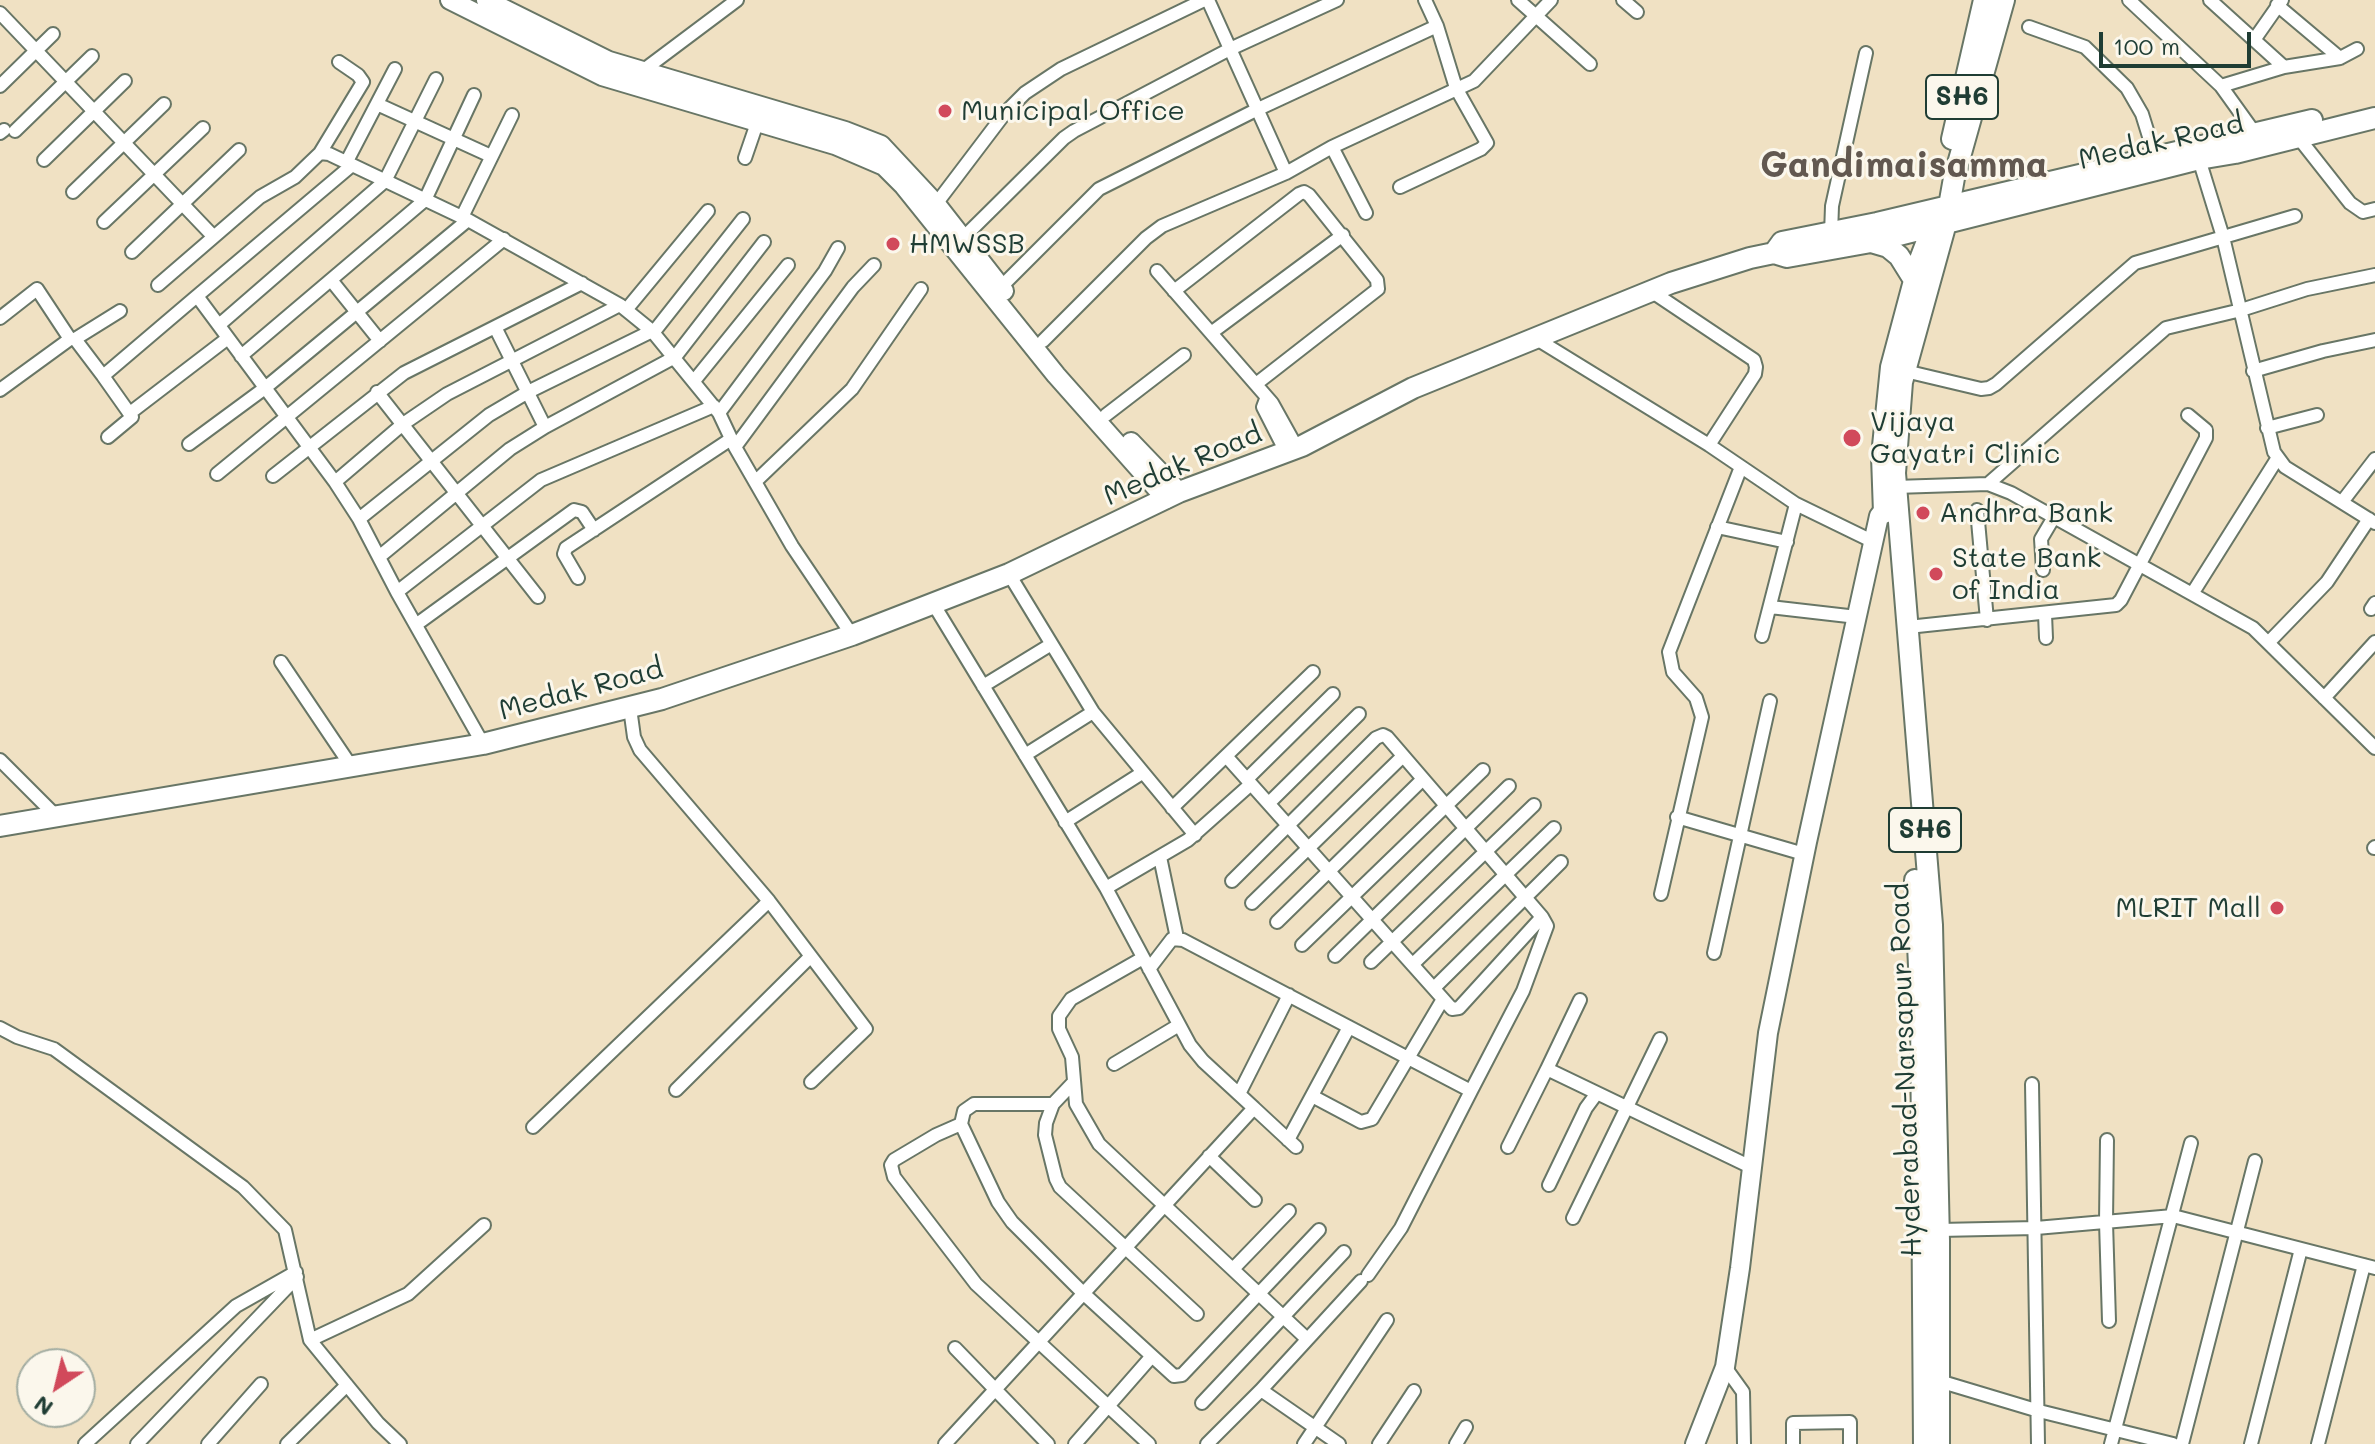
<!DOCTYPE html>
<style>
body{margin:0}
#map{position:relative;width:2375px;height:1444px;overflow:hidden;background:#f0e1c3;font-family:Mali,sans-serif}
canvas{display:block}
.north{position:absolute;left:16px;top:1348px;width:80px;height:80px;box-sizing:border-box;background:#fbf7ec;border:2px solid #a3ada2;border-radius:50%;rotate:215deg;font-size:22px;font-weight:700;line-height:32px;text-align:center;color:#1f3d34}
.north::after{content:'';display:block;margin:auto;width:28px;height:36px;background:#d1495b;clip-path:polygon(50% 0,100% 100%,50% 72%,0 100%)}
.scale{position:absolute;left:2099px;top:32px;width:152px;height:36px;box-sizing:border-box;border:4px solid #1f3d34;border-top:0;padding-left:10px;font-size:24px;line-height:28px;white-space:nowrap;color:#1f3d34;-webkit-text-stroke:6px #fbf7ec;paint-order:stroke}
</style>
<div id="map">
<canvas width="2375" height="1444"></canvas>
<div class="north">N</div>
<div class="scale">100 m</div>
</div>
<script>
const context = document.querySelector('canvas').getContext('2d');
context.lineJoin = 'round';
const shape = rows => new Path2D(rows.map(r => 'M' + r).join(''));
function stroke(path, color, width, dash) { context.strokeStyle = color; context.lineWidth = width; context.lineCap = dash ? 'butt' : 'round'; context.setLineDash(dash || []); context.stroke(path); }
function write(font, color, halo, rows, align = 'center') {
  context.font = font + ' Mali,sans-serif'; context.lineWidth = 6; context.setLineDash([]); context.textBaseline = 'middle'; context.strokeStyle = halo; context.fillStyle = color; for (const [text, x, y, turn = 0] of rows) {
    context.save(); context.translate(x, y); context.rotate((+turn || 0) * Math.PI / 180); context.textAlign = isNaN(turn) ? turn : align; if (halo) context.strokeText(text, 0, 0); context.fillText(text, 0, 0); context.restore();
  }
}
const street = shape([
 [1208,0,1286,173],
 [1518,0,1590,64],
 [1623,0,1637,12],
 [2129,0,2221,86,2254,132],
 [2210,0,2284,67],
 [2277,5,2340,58],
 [0,13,213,236],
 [2029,27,2085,47,2127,88,2142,114,2155,156],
 [2254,40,2282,0],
 [641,72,737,0],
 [0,86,53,34],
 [2221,86,2284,67,2340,58,2357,49],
 [377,104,491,156],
 [15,131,92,56],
 [0,133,4,130],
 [2298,137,2350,203,2363,212,2375,209],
 [1332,147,1366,213],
 [320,153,363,82,358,75,339,62],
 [745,158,757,123],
 [2199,159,2223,237,2274,452,2285,467,2375,523],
 [44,160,125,81],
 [346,163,395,69],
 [1400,187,1481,149,1487,143,1456,88,1437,26,1425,0],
 [73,192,164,104],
 [936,204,1005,113,1025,93,1061,69,1204,0],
 [462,217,512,115],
 [104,222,203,128],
 [1831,234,1832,206,1866,53],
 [963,238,1064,138,1074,131,1230,49,1337,0],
 [132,252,239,150],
 [1157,271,1272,403,1297,448],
 [331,280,380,341],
 [158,285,260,197,295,177,320,153,329,154,468,220,620,305,652,331,719,413,735,447,792,546,852,635],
 [1001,287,1099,189,1256,110,1437,26],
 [1174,291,1299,194,1304,192,1309,195,1377,280,1378,289,1256,384],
 [1651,291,1754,360,1756,367,1755,374,1709,445],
 [197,296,351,166],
 [626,310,708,211],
 [0,318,37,289,70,339],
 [219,325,385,181,436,79],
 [495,327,545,427],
 [653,333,743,219],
 [1211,333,1343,235],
 [1535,338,1709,445,1796,504,1874,542],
 [75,339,120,311],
 [1043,341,1146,238,1162,226,1286,173,1332,147,1474,81,1551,0],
 [241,356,425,200,474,95],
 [1905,371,1981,389,1989,388,1996,384,2135,263,2295,216],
 [2253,371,2323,351,2375,340],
 [103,376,132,417,108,437],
 [694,381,788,265],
 [0,390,70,339,75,339,103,376,197,296,335,482,359,519,397,592,483,744],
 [377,392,538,597],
 [1266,399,1263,407,1286,452],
 [130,413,228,338],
 [719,413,825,271,838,248],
 [1106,415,1184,355],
 [2267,428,2317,415],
 [189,444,265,388,468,220],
 [735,447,853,287,874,265],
 [217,474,504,239],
 [273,476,404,373,582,283],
 [335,482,403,424,447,394,620,305],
 [755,482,852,389,921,289],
 [1988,484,2166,328,2241,310,2307,289,2375,275],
 [1895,487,1988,484,2011,493,2253,628,2375,748],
 [2342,502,2375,459],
 [1977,510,1987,620],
 [359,519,489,415,528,392,652,331],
 [1717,527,1787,542],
 [379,557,510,449,545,427,675,357,764,242],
 [2043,570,2041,539,2054,517],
 [1009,574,1093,712,1195,835],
 [578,578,564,554,566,548,731,439],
 [397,592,541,480,714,406],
 [2192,594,2277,459],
 [934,605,1106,888,1190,1045,1203,1061,1254,1108,945,1444],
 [1770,607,1857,617],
 [2371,609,2375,603],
 [2045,614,2046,638],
 [417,624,574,510,582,512,594,530],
 [1908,627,2116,605,2121,600,2206,438,2206,430,2188,415],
 [1762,636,1796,504],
 [2269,642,2327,582,2369,519],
 [281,662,351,766],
 [983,686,1050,645],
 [2324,698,2375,642],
 [1025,755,1093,712],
 [1226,756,1452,1009,1459,1008,1542,917],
 [0,760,57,817],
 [1247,779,1333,694],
 [1269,803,1359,714],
 [1172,808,1313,672],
 [1677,817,1804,854],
 [1065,822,1142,773],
 [2374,848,2375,847],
 [1160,857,1177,938],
 [1106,888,1188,840,1251,784],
 [1661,894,1702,717,1696,698,1673,672,1669,652,1741,467],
 [769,901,866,1029,811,1082],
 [1252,903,1403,756],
 [1277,922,1423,779],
 [1302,945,1483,770],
 [1714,953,1770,701],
 [1335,956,1509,786],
 [1143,958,1071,999,1059,1016,1059,1029,1072,1057,1076,1104,1099,1144,1307,1339],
 [1371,962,1534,805],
 [1413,964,1554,828],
 [1149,969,1172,939,1183,940,1471,1091,1523,991,1547,926,1542,917,1387,737,1383,735,1376,738,1232,881],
 [1434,988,1561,862],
 [0,1028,17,1037,54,1049,243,1187,285,1230,310,1340,378,1423,400,1444],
 [1114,1064,1179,1025],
 [1547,1069,1580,1000],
 [1072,1084,1053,1104,1046,1123,1045,1135,1056,1179,1060,1187,1197,1314],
 [2032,1084,2038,1444],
 [676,1090,810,957],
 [1239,1094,1289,995],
 [1312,1096,1361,1122,1372,1119,1443,999],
 [1053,1104,974,1104,964,1111,961,1124,998,1202,1012,1222,1083,1293,1152,1356,1075,1444],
 [1254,1108,1296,1147],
 [961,1124,936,1135,894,1160,891,1165,894,1177,976,1284,1149,1444],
 [533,1127,769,901,640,750,634,737,630,708],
 [1288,1140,1349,1027],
 [2107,1140,2106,1222,2109,1321],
 [1508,1147,1547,1069,1753,1168],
 [1209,1156,1255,1200],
 [1549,1185,1586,1108,1597,1093],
 [1573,1218,1660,1039],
 [1939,1230,2036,1228,2173,1216,2375,1268],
 [1233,1269,1289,1211],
 [1368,1275,1401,1228,1471,1091],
 [310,1340,408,1294,484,1225],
 [955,1348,1048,1444],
 [1152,1356,1174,1376,1182,1375,1319,1230],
 [1725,1367,1743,1392,1744,1444],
 [1939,1381,2039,1411,2173,1444],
 [1202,1403,1344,1252],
 [85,1444,236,1306,296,1272],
 [137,1444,297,1277],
 [208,1444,261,1384],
 [287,1444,347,1385],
 [1207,1444,1261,1390],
 [1304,1444,1387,1320],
 [1339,1444,1261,1390,1361,1281],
 [1379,1444,1414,1391],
 [1456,1444,1466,1427],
 [1793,1444,1793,1423,1850,1422,1850,1444],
 [2111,1444,2191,1143],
 [2182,1444,2255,1161],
 [2251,1444,2301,1249],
 [2318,1444,2364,1265]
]);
const secondary = shape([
 [450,0,602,76,835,145,884,166,904,186,1056,375,1166,499],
 [486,0,609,61,845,131,881,145,936,204,1004,291],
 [1131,442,1179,492],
 [1695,1444,1725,1367,1740,1268,1768,1033,1807,842,1879,516,1884,510]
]);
const primary = shape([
 [1952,139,1984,0],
 [1871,242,1888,247,1899,256,1914,280],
 [1774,253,1782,242,1877,223,2312,120],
 [1884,513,1882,456,1891,367,1919,262,1932,228],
 [0,826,483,744,662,699,852,635,1009,574,1179,492,1302,446,1413,388,1671,283,1750,258,1774,253,1787,257,1871,242,2199,159,2235,153,2375,118],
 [1915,880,1921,1009,1924,1444],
 [1939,1444,1939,1241,1932,925,1895,473,1902,382,1946,223,1954,178,2004,0]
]);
const markers = [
 [945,111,8,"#d1495b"],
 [893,244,8,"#d1495b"],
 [1852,438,10,"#d1495b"],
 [1923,513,8,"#d1495b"],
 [1936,574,8,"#d1495b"],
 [2277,908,8,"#d1495b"]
];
const shields = [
 [1962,97,72],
 [1925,830,72]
];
const shieldNames = [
 ["SH6",1962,97],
 ["SH6",1925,830]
];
const poiNames = [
 ["Municipal Office",961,111],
 ["HMWSSB",909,244],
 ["Vijaya",1870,422],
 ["Gayatri Clinic",1870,454],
 ["Andhra Bank",1939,513],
 ["State Bank",1952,558],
 ["of India",1952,590],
 ["MLRIT Mall",2261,908,"right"]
];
const streetNames = [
 ["Medak Road",2161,142,-13],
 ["Medak Road",1183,465,-23],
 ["Medak Road",581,690,-15],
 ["Hyderabad-Narsapur Road",1906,1070,-92]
];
const districtNames = [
 ["Gandimaisamma",1904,166]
];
stroke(street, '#687666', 16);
stroke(secondary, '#687666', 22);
stroke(primary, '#687666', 24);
stroke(street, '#fff', 12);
stroke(secondary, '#fff', 18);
stroke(primary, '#fff', 20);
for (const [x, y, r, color] of markers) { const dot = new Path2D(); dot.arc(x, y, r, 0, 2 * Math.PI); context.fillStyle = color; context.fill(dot); stroke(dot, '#fbf7ec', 3); }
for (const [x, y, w] of shields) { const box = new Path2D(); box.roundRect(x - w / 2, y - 22, w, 44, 6); context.fillStyle = '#fbf7ec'; context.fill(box); stroke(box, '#1f3d34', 2); }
write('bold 26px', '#1f3d34', null, shieldNames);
write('28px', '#1f3d34', '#fbf7ec', poiNames, 'left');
write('28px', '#1f3d34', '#fbf7ec', streetNames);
write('bold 36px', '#625850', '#fbf7ec', districtNames);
</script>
